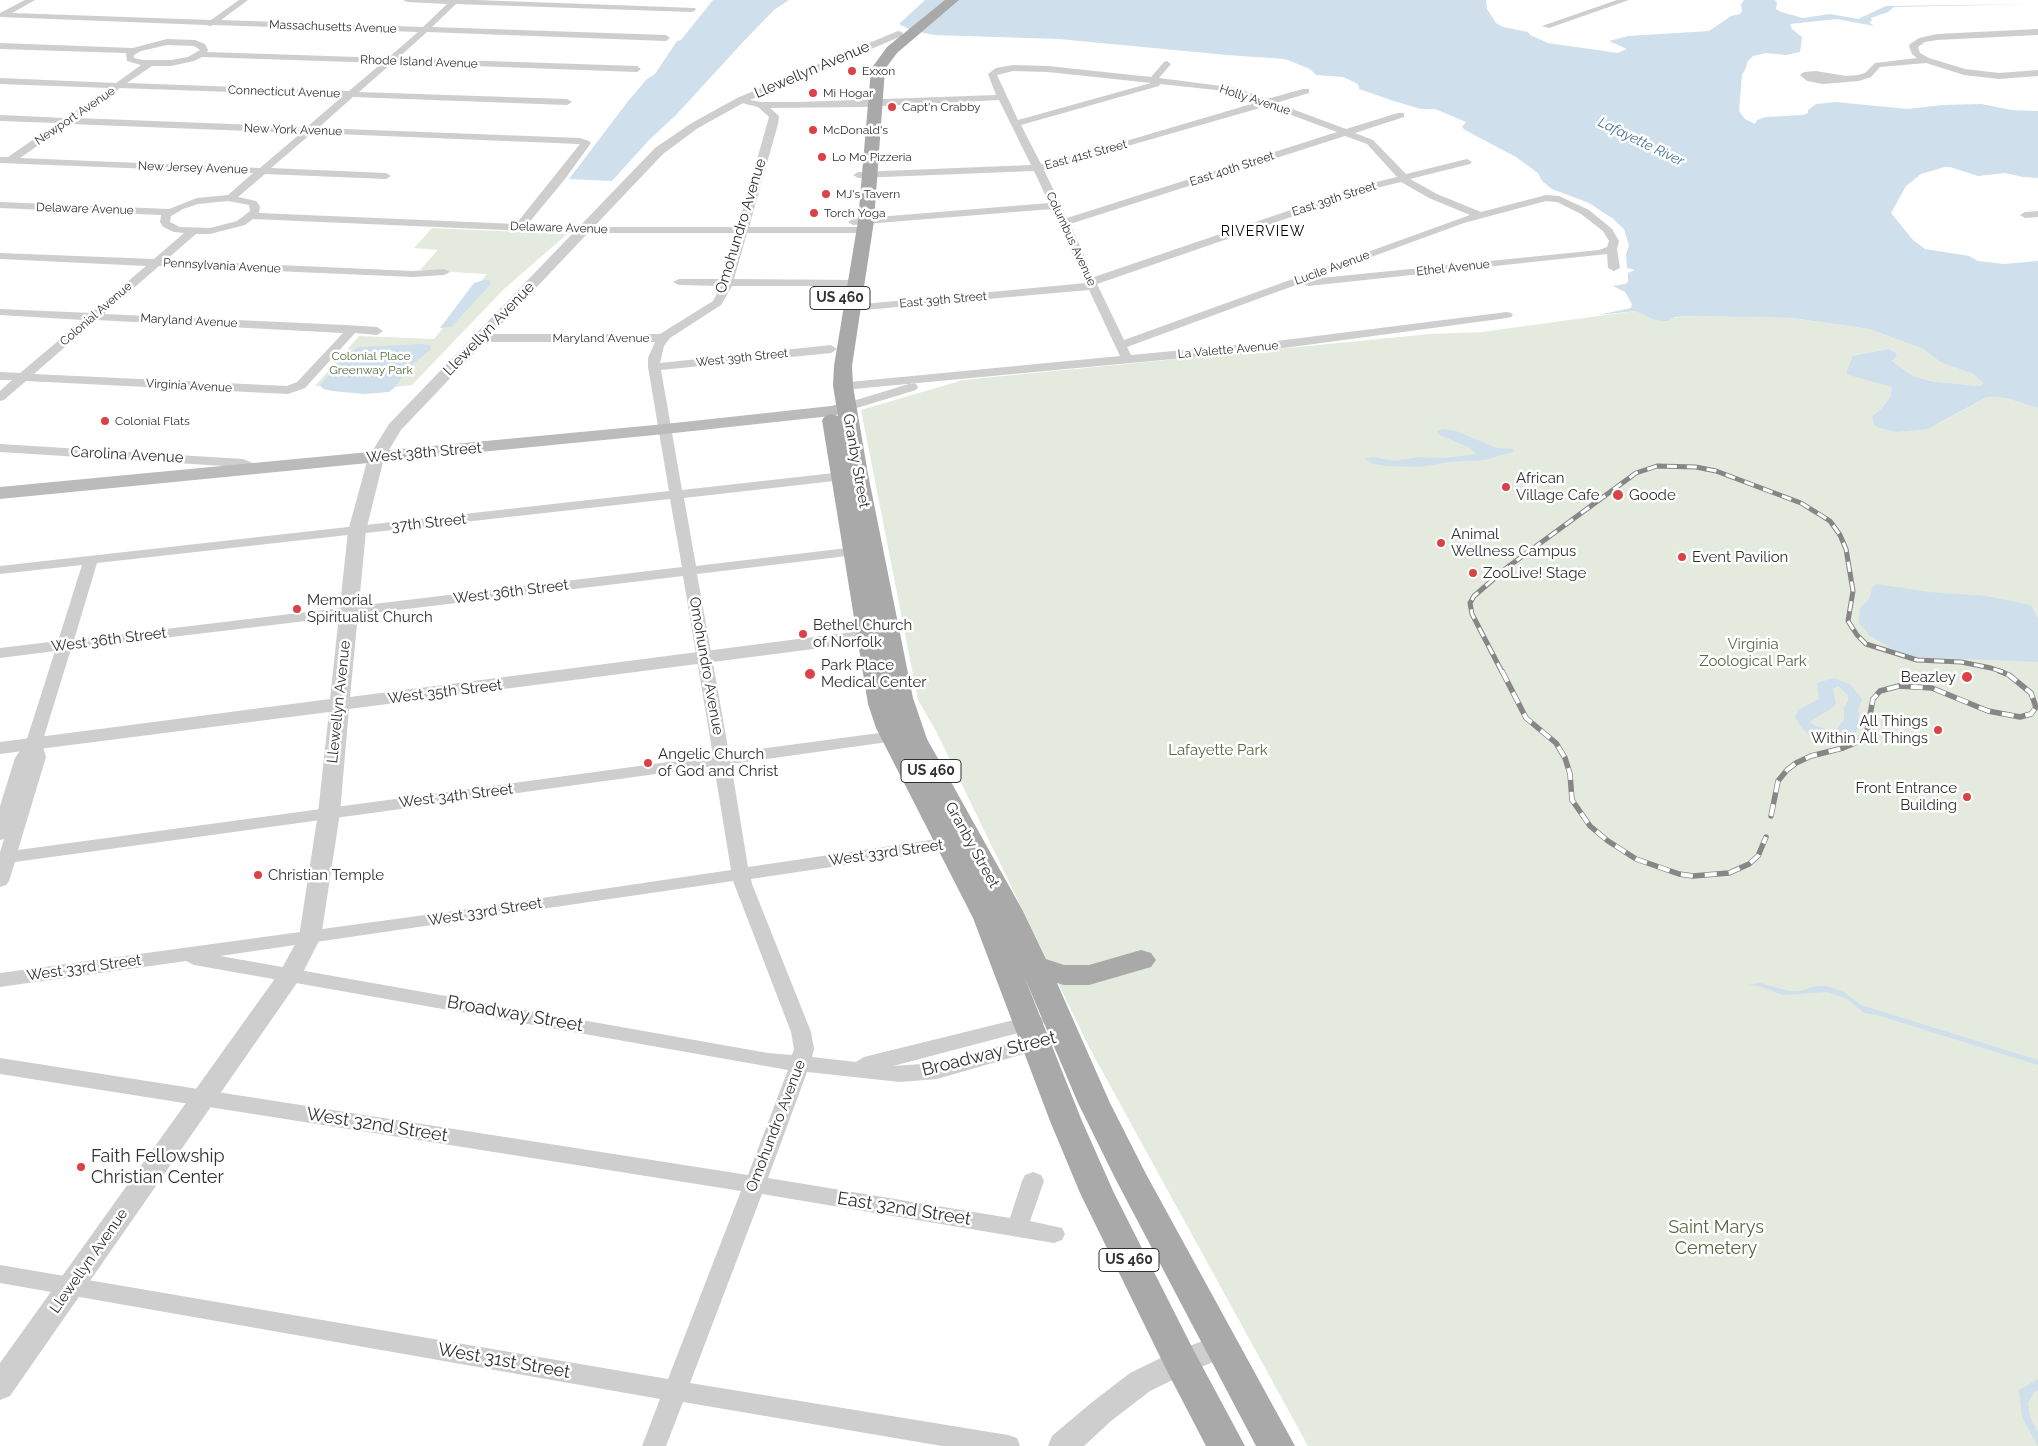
<!DOCTYPE html>
<style>
body{margin:0}
canvas{display:block;background:#fff}
</style>
<canvas width="2038" height="1446"></canvas>
<script>
const context = document.querySelector('canvas').getContext('2d');
context.lineJoin = 'round';
function paint(path, color) { context.fillStyle = color; context.fill(path, 'evenodd'); }
const shape = rows => new Path2D(rows.map(r => 'M' + r).join(''));
function stroke(path, color, width, dash) { context.strokeStyle = color; context.lineWidth = width; context.lineCap = dash ? 'butt' : 'round'; context.setLineDash(dash || []); context.stroke(path); }
function write(font, color, halo, rows, align = 'center') {
  context.font = font + ' Raleway,sans-serif'; context.lineWidth = 5; context.setLineDash([]); context.textBaseline = 'middle'; context.strokeStyle = halo; context.fillStyle = color; for (const [text, x, y, turn = 0] of rows) {
    context.save(); context.translate(x, y); context.rotate((+turn || 0) * Math.PI / 180); context.textAlign = isNaN(turn) ? turn : align; if (halo) context.strokeText(text, 0, 0); context.fillText(text, 0, 0); context.restore();
  }
}
const green = shape([
 [432,228,567,234,504,289,412,385,369,390,315,386,359,336,434,339,487,274,420,270,438,250,414,248],
 [1635,311,1652,319,1696,316,1792,318,1869,329,1923,349,1940,362,1973,374,1983,383,1982,385,1978,386,1930,381,1913,376,1892,361,1897,355,1896,353,1889,349,1851,356,1852,358,1846,372,1892,387,1890,397,1881,409,1872,416,1938,424,1987,397,2006,398,2038,408,2038,1446,1308,1446,1090,1049,936,731,918,700,861,410,963,380,1430,334,1482,332]
]);
const water = shape([
 [713,0,789,0,774,10,744,41,676,115,650,139,612,181,569,179,629,100,647,79,655,74,677,41,681,40],
 [925,0,1486,0,1487,9,1496,23,1503,27,1528,32,1530,35,1548,43,1618,53,1627,49,1609,41,1628,36,1709,31,1731,16,1740,14,1742,11,1741,4,1744,0,1775,0,1777,3,1776,9,1781,12,1803,18,1830,14,1858,19,1886,6,2038,4,1894,7,1888,12,1871,18,1872,21,1869,22,1874,26,1837,19,1790,24,1792,29,1802,37,1800,52,1786,55,1766,53,1753,56,1747,62,1746,68,1742,75,1739,111,1745,119,1755,124,1757,120,1766,117,1803,115,1808,113,1808,110,1816,104,1835,102,1908,109,1942,105,1982,104,2011,110,2038,111,2038,178,2023,177,2005,173,1978,176,1950,167,1945,167,1921,174,1906,186,1891,213,1913,240,1925,249,1969,256,1978,261,2004,264,2038,261,2038,408,2006,398,1987,397,1928,429,1896,432,1880,428,1874,425,1872,416,1881,409,1890,397,1892,387,1849,375,1846,372,1852,358,1851,356,1889,349,1896,353,1897,356,1892,361,1913,376,1930,381,1978,386,1982,385,1983,383,1973,374,1940,362,1923,349,1869,329,1792,318,1696,316,1674,317,1668,321,1662,321,1652,319,1635,311,1598,315,1631,308,1632,304,1625,292,1613,286,1625,284,1628,282,1628,273,1635,270,1627,268,1626,254,1629,246,1624,229,1612,218,1589,203,1552,189,1542,181,1538,173,1516,157,1465,130,1462,127,1466,122,1435,109,1421,109,1394,101,1359,89,1359,86,1356,83,1343,77,1316,75,1310,69,1285,59,1227,55,1059,39,934,35,911,30,899,24],
 [484,280,489,280,491,284,451,327,440,328,474,283],
 [419,344,430,345,431,349,411,366,394,388,389,392,364,394,332,391,323,389,320,385,350,352,359,347],
 [1444,429,1456,431,1497,448,1513,449,1513,452,1484,460,1449,462,1420,467,1387,466,1374,464,1365,459,1372,457,1395,461,1420,457,1445,458,1477,454,1470,448,1438,434,1437,431],
 [1876,584,1929,592,1986,596,2031,605,2038,619,2038,662,1916,657,1890,648,1869,635,1859,623,1860,608,1867,602,1871,594,1872,588],
 [1834,678,1850,684,1862,699,1858,710,1860,724,1856,732,1853,736,1834,740,1809,735,1801,727,1795,717,1798,710,1819,699,1817,683],
 [1838,686,1848,695,1848,701,1844,708,1844,720,1836,730,1828,730,1814,725,1810,722,1812,720,1829,710,1836,704,1833,689],
 [1760,983,1789,991,1800,991,1817,986,1827,986,1844,992,1861,1005,2038,1060,2038,1065,1877,1015,1864,1013,1847,999,1827,992,1783,995,1759,986,1747,985],
 [2038,1379,2038,1390,2034,1392,2028,1403,2030,1417,2038,1432,2038,1446,2022,1417,2019,1390]
]);
const minor = shape([
 [25,0,35,0,12,13,211,20,239,0,248,0,221,20,423,27,447,4,407,2,403,0,476,0,695,8,696,10,692,12,456,4,432,27,666,35,670,38,666,41,427,32,398,58,637,66,641,69,637,72,392,63,359,92,567,99,572,102,567,105,353,97,318,128,580,138,589,141,591,143,565,179,527,225,574,227,738,227,769,117,758,107,738,102,738,98,761,102,799,102,996,95,988,74,996,68,1013,65,1048,66,1151,77,1164,62,1167,61,1171,64,1159,78,1237,88,1267,99,1303,89,1309,89,1309,93,1276,103,1346,129,1398,113,1404,113,1404,117,1355,133,1373,140,1406,174,1467,159,1472,162,1470,164,1410,179,1437,194,1481,212,1546,195,1559,196,1589,210,1612,229,1619,241,1617,249,1620,268,1614,271,1608,268,1607,254,1309,286,1305,285,1304,282,1127,347,1131,355,1269,342,1507,312,1511,313,1513,315,1511,317,1507,318,1269,350,843,390,839,389,837,386,839,383,1120,356,1089,290,853,311,847,308,853,305,1086,283,1052,209,853,225,848,222,853,219,1049,203,1034,171,858,178,853,175,858,172,1031,165,999,100,863,107,770,108,779,116,778,124,749,227,865,227,870,230,865,233,747,233,734,279,856,280,862,283,856,286,732,286,721,305,670,338,664,346,660,363,831,345,837,349,831,353,661,370,682,490,852,471,859,475,852,479,684,498,696,566,864,546,869,547,871,550,869,553,864,554,697,574,729,753,902,730,908,731,910,735,908,739,902,740,731,764,748,867,958,836,964,838,967,842,964,846,958,848,751,879,752,884,811,1032,814,1049,812,1057,856,1062,864,1057,1034,1015,1041,1017,1044,1022,1041,1027,893,1066,937,1063,1065,1028,1072,1030,1075,1035,1072,1040,937,1079,900,1082,807,1072,768,1178,1010,1218,1022,1181,1025,1175,1033,1172,1041,1175,1044,1181,1030,1221,1062,1228,1065,1234,1062,1240,1054,1243,762,1194,690,1383,1008,1435,1017,1438,1020,1446,942,1446,683,1402,666,1446,642,1446,660,1399,0,1283,0,1265,668,1379,741,1191,0,1074,0,1058,748,1175,788,1070,194,965,186,961,0,987,0,973,454,911,731,870,714,766,15,862,9,881,6,885,0,887,0,852,4,839,0,840,0,806,15,758,26,742,55,651,0,658,0,648,58,641,82,565,0,574,0,566,669,491,648,367,648,358,655,342,479,342,473,338,479,334,660,334,713,301,721,286,679,285,673,282,679,279,723,279,736,233,574,233,253,219,245,225,210,234,196,234,166,260,413,271,444,269,450,272,444,275,413,277,159,266,104,314,346,325,377,327,383,331,377,335,355,333,305,388,288,394,26,381,4,400,0,401,0,391,12,380,0,380,0,372,20,373,83,320,0,315,0,309,91,313,146,266,0,259,0,253,154,259,184,233,174,232,163,227,160,222,161,215,0,208,0,202,169,209,197,198,228,195,253,173,0,163,0,157,8,157,57,123,0,121,0,115,65,118,109,88,0,84,0,78,116,83,141,65,127,61,126,53,0,49,0,43,133,48,167,39,195,40,205,44,208,50,207,52,388,58,418,32,214,25,210,26,206,25,0,17,0,13,25,0],
 [167,45,194,46,200,50,188,57,171,60,143,60,134,58,134,55,141,51,167,45],
 [202,57,382,63,349,91,127,83,152,66,171,66,194,61,202,57],
 [1013,71,1048,72,1151,83,1018,120,997,75,1013,71],
 [1160,84,1216,90,1235,93,1258,102,1048,164,1041,164,1021,125,1159,86,1160,84],
 [120,88,343,96,307,127,77,118,120,88],
 [1267,106,1337,132,1067,218,1044,170,1267,106],
 [69,124,301,133,260,168,20,158,69,124],
 [312,133,579,144,580,144,516,224,259,213,260,206,256,201,238,197,265,174,386,179,391,176,386,173,271,168,312,133],
 [1345,136,1367,144,1397,177,1364,185,1094,277,1070,224,1345,136],
 [1401,182,1429,198,1470,215,1124,340,1097,284,1372,189,1401,182],
 [228,201,249,205,250,211,237,221,210,228,180,227,170,222,171,216,183,209,198,204,228,201],
 [1546,201,1557,202,1581,214,1603,231,1609,241,1607,247,1599,250,1311,279,1464,223,1546,201],
 [96,320,343,333,297,382,287,386,34,374,96,320],
 [670,499,682,567,74,640,97,563,670,499],
 [683,576,713,756,18,850,46,757,42,743,71,649,683,576],
 [733,881,791,1032,794,1049,792,1055,768,1053,220,956,733,881],
 [1617,0,1629,0,1549,28,1542,26,1617,0],
 [2038,29,2038,35,1937,40,1925,42,1918,47,1920,53,1929,58,1965,69,1999,73,2038,70,2038,76,1999,79,1964,75,1926,63,1880,67,1871,77,1859,81,1823,84,1807,81,1800,75,1804,72,1816,71,1846,76,1858,75,1865,73,1875,63,1917,58,1912,54,1909,46,1910,44,1919,38,1937,34,2038,29],
 [2038,211,2038,217,2025,218,2020,215,2025,212,2038,211],
 [912,383,916,384,918,387,916,390,847,411,841,407,843,404,912,383],
 [0,444,243,459,258,465,260,468,253,472,240,467,0,452,0,444]
]);
const tertiary = shape([
 [898,31,902,32,903,34,902,36,745,102,698,128,663,154,401,430,384,458,366,531,350,697,883,628,890,630,892,634,890,638,883,640,349,709,340,813,321,937,299,980,10,1396,0,1400,0,1363,281,970,299,937,318,813,329,712,0,754,0,742,330,699,348,531,368,458,389,424,655,148,690,124,737,98,898,31],
 [1221,1334,1231,1337,1235,1346,1231,1355,1191,1371,1150,1391,1111,1421,1084,1446,1048,1446,1052,1436,1091,1403,1130,1373,1171,1353,1221,1334]
]);
const secondary = shape([
 [847,402,853,403,856,407,853,411,831,416,665,434,0,499,0,487,665,424,831,406,847,402]
]);
const primary = shape([
 [945,0,959,0,897,53,885,69,874,221,852,366,853,386,868,474,913,698,927,739,1023,911,1046,959,1064,965,1089,965,1141,950,1151,953,1156,960,1151,967,1089,985,1064,985,1057,983,1110,1103,1146,1174,1295,1446,1256,1446,1116,1180,1078,1103,1024,976,1082,1121,1114,1193,1194,1351,1245,1446,1206,1446,1168,1373,1080,1193,1050,1121,973,918,876,728,868,704,822,420,825,416,832,414,838,416,833,386,834,366,858,221,871,69,887,47,945,0]
]);
const railFar1 = shape([
 [1502,672,1472,614,1470,603,1474,596,1509,566,1636,473,1657,466,1696,467,1716,471,1801,503,1830,521,1840,535,1846,549,1853,591,1848,621,1857,635,1866,644,1917,660,1961,662,1991,668,2003,672]
]);
const rail = shape([
 [1502,671,1526,718,1556,743,1565,758,1570,774,1572,800,1590,826,1608,841,1636,859,1679,874,1693,876,1729,873,1749,864,1758,856,1766,837],
 [1771,816,1778,781,1787,770,1796,763,1811,756,1843,748,1860,741,1867,731,1873,699,1880,691,1899,686,1932,688,1988,711,2020,717,2031,714,2036,707,2031,693,2009,675,1999,671]
]);
const markers = [
 [852,71,5,"#da4248"],
 [813,93,5,"#da4248"],
 [892,107,5,"#da4248"],
 [813,130,5,"#da4248"],
 [822,157,5,"#da4248"],
 [826,194,5,"#da4248"],
 [814,213,5,"#da4248"],
 [105,421,5,"#da4248"],
 [1506,487,5,"#da4248"],
 [1618,495,6,"#da4248"],
 [1441,543,5,"#da4248"],
 [1682,557,5,"#da4248"],
 [1473,573,5,"#da4248"],
 [297,609,5,"#da4248"],
 [803,634,5,"#da4248"],
 [810,674,6,"#da4248"],
 [1967,677,6,"#da4248"],
 [1938,730,5,"#da4248"],
 [648,763,5,"#da4248"],
 [1967,797,5,"#da4248"],
 [258,875,5,"#da4248"],
 [81,1167,5,"#da4248"]
];
const farStreetnames = [
 ["Massachusetts Avenue",333,27,2],
 ["Rhode Island Avenue",419,62,2],
 ["Connecticut Avenue",284,92,2],
 ["Holly Avenue",1255,100,18],
 ["Newport Avenue",75,116,-34],
 ["New York Avenue",293,130,2],
 ["East 41st Street",1086,155,-15],
 ["New Jersey Avenue",193,168,2],
 ["East 40th Street",1232,169,-18],
 ["East 39th Street",1334,199,-18],
 ["Delaware Avenue",85,209,2],
 ["Delaware Avenue",559,228,2],
 ["Columbus Avenue",1071,239,65],
 ["Pennsylvania Avenue",222,266,3],
 ["Lucile Avenue",1332,268,-20],
 ["Ethel Avenue",1453,268,-6],
 ["East 39th Street",943,300,-5],
 ["Colonial Avenue",96,314,-41],
 ["Maryland Avenue",189,321,3],
 ["Maryland Avenue",601,338],
 ["La Valette Avenue",1228,350,-5],
 ["West 39th Street",742,358,-6],
 ["Virginia Avenue",189,386,3]
];
const farPoinames = [
 ["Exxon",862,71],
 ["Mi Hogar",823,93],
 ["Capt'n Crabby",902,107],
 ["McDonald's",823,130],
 ["Lo Mo Pizzeria",832,157],
 ["MJ's Tavern",836,194],
 ["Torch Yoga",824,213],
 ["Colonial Flats",115,421]
];
const farParknames = [
 ["Colonial Place",371,356],
 ["Greenway Park",371,370]
];
const farWaternames = [
 ["Lafayette River",1641,142,26]
];
const farNeighbourhoodnames = [
 ["RIVERVIEW",1263,232]
];
const shields = [
 [840,298,60],
 [931,771,60],
 [1129,1260,60]
];
const shieldNames = [
 ["US 460",840,298],
 ["US 460",931,771],
 ["US 460",1129,1260]
];
const streetNames = [
 ["Llewellyn Avenue",812,70,-23],
 ["Omohundro Avenue",741,226,-73],
 ["Llewellyn Avenue",489,329,-46],
 ["West 38th Street",424,453,-5],
 ["Carolina Avenue",127,455,3],
 ["Granby Street",856,461,80],
 ["37th Street",429,523,-6],
 ["West 36th Street",511,592,-7],
 ["West 36th Street",109,640,-7],
 ["Omohundro Avenue",706,666,80],
 ["West 35th Street",445,692,-7],
 ["Llewellyn Avenue",339,702,-84],
 ["West 34th Street",456,796,-7],
 ["Granby Street",972,845,61],
 ["West 33rd Street",886,853,-8],
 ["West 33rd Street",485,912,-9],
 ["West 33rd Street",84,968,-8],
 ["Omohundro Avenue",776,1126,-69],
 ["Llewellyn Avenue",89,1261,-55]
];
const poiNames = [
 ["African",1516,478],
 ["Village Cafe",1516,495],
 ["Goode",1629,495],
 ["Animal",1451,534],
 ["Wellness Campus",1451,551],
 ["Event Pavilion",1692,557],
 ["ZooLive! Stage",1483,573],
 ["Memorial",307,600],
 ["Spiritualist Church",307,617],
 ["Bethel Church",813,625],
 ["of Norfolk",813,642],
 ["Park Place",821,665],
 ["Medical Center",821,682],
 ["Beazley",1956,677,"right"],
 ["All Things",1928,721,"right"],
 ["Within All Things",1928,738,"right"],
 ["Angelic Church",658,754],
 ["of God and Christ",658,771],
 ["Front Entrance",1957,788,"right"],
 ["Building",1957,805,"right"],
 ["Christian Temple",268,875]
];
const parkNames = [
 ["Virginia",1753,644],
 ["Zoological Park",1753,661],
 ["Lafayette Park",1218,750]
];
const nearStreetnames = [
 ["Broadway Street",515,1014,10],
 ["Broadway Street",989,1054,-14],
 ["West 32nd Street",377,1125,9],
 ["East 32nd Street",904,1209,9],
 ["West 31st Street",504,1361,10]
];
const nearPoinames = [
 ["Faith Fellowship",91,1157],
 ["Christian Center",91,1178]
];
const nearParknames = [
 ["Saint Marys",1716,1228],
 ["Cemetery",1716,1249]
];
paint(green, '#e4eade');
paint(water, '#cfdfeb');
paint(minor, '#cecece');
paint(tertiary, '#cecece');
paint(secondary, '#bbb');
paint(primary, '#a9a9a9');
stroke(railFar1, '#868686', 5);
stroke(rail, '#868686', 5.5);
stroke(railFar1, '#fff', 3, [10]);
stroke(rail, '#fff', 4, [12]);
for (const [x, y, r, color] of markers) { const dot = new Path2D(); dot.arc(x, y, r, 0, 2 * Math.PI); context.fillStyle = color; context.fill(dot); stroke(dot, '#fff', 2); }
write('12px', '#313131', '#fff', farStreetnames);
write('12px', '#313131', '#fff', farPoinames, 'left');
write('12px', '#536b41', '#fff', farParknames);
write('italic 14px', '#44708f', '#fff', farWaternames);
context.letterSpacing = '1px';
write('14px', '#000', '#fff', farNeighbourhoodnames);
context.letterSpacing = '0px';
for (const [x, y, w] of shields) { const box = new Path2D(); box.roundRect(x - w / 2, y - 11.5, w, 23, 4); context.fillStyle = '#fff'; context.fill(box); stroke(box, '#313131', 1); }
write('bold 14px', '#313131', null, shieldNames);
write('15px', '#313131', '#fff', streetNames);
write('15px', '#313131', '#fff', poiNames, 'left');
write('15px', '#536b41', '#fff', parkNames);
write('18px', '#313131', '#fff', nearStreetnames);
write('18px', '#313131', '#fff', nearPoinames, 'left');
write('18px', '#536b41', '#fff', nearParknames);
</script>
